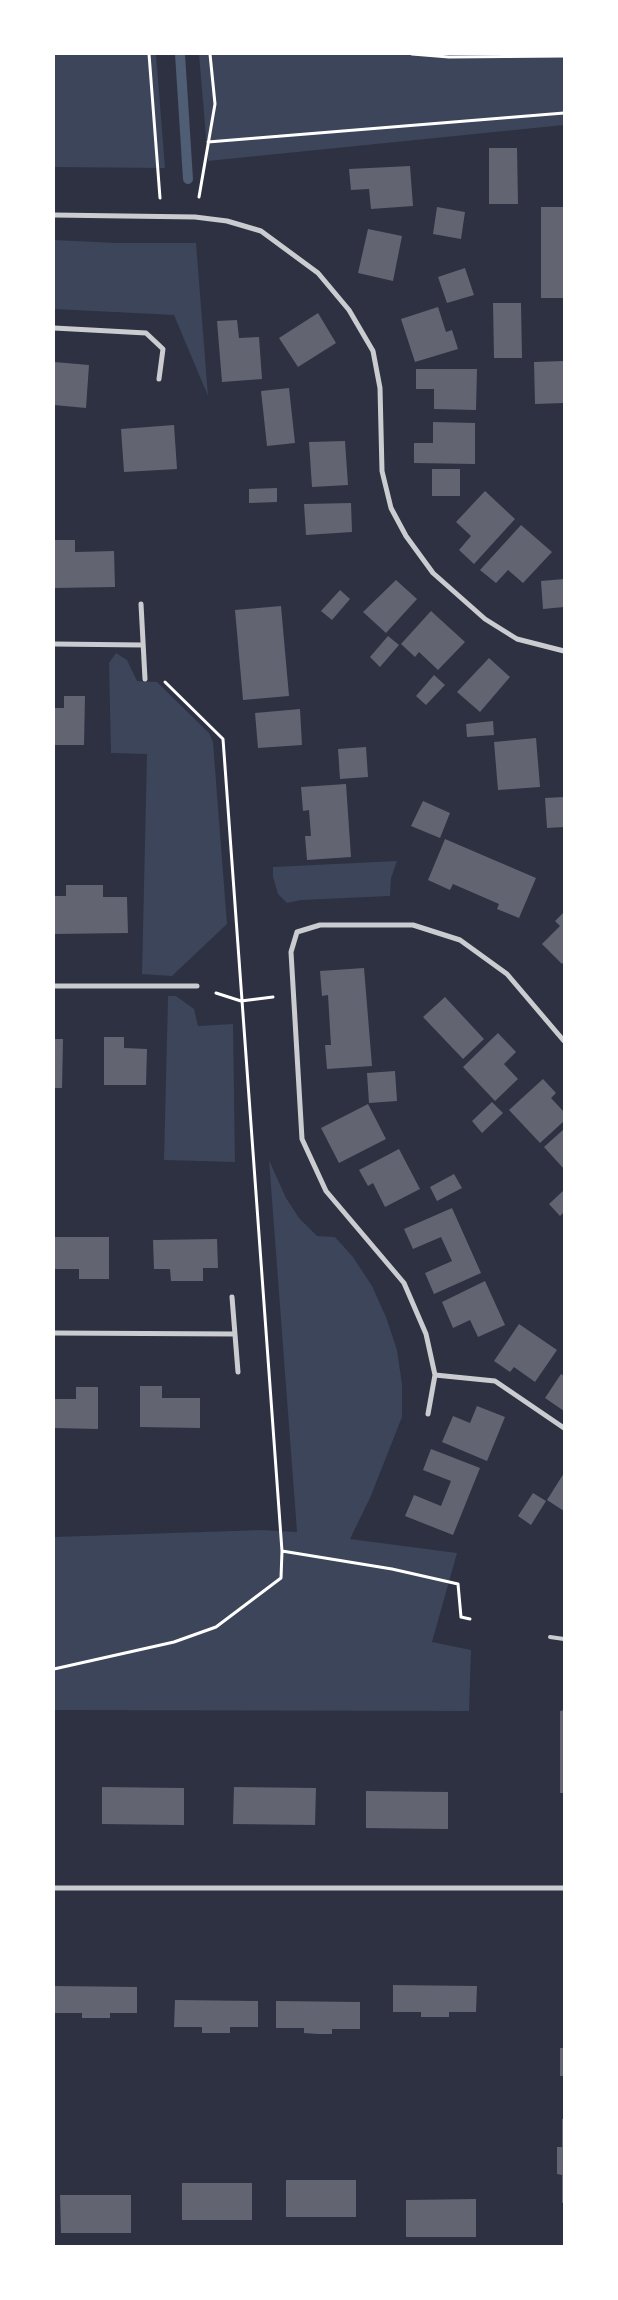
<!DOCTYPE html>
<style>
body{margin:0}
#map{position:relative;width:618px;height:2300px;overflow:hidden;background:#2d3142;font-family:"Asap Condensed",sans-serif}
canvas{display:block}
.frame{position:absolute;inset:0;border:55px solid #fff;pointer-events:none}
</style>
<div id="map">
<canvas width="618" height="2300"></canvas>
<div class="frame"></div>
</div>
<script>
const context = document.querySelector('canvas').getContext('2d');
context.lineJoin = 'round';
function paint(path, color) { context.fillStyle = color; context.fill(path, 'evenodd'); }
const shape = rows => new Path2D(rows.map(r => 'M' + r).join(''));
function stroke(path, color, width, dash) { context.strokeStyle = color; context.lineWidth = width; context.lineCap = dash ? 'butt' : 'round'; context.setLineDash(dash || []); context.stroke(path); }
const green = shape([
 [54,54,156,54,165,168,54,167],
 [199,54,564,54,564,125,208,161],
 [54,240,117,243,196,243,208,396,174,315,54,309],
 [116,653,127,660,137,681,157,682,209,733,213,742,227,924,172,976,142,974,147,754,111,753,109,663],
 [397,861,391,878,390,896,301,900,287,903,278,894,273,877,273,867],
 [168,996,176,996,194,1009,198,1026,233,1024,235,1162,164,1160],
 [269,1160,286,1198,299,1218,317,1236,335,1237,353,1257,372,1286,386,1317,397,1350,402,1384,402,1417,370,1498,350,1539,457,1553,432,1642,471,1650,469,1711,54,1710,54,1537,262,1530,297,1532]
]);
const stream = shape([
 [180,54,188,179]
]);
const building = shape([
 [489,148,517,148,518,204,489,204],
 [410,166,413,206,371,209,369,189,351,190,349,169],
 [437,207,465,212,461,239,433,234],
 [541,207,564,207,564,298,541,298],
 [368,229,402,236,393,281,358,273],
 [465,268,474,295,447,303,438,277],
 [493,303,521,303,522,358,494,358],
 [438,307,446,332,452,330,458,349,415,362,401,319],
 [318,313,336,343,298,367,279,338],
 [237,320,239,338,259,337,262,379,222,382,217,321],
 [564,361,564,403,535,404,534,362],
 [54,362,89,365,86,408,54,405],
 [416,369,477,369,476,410,434,409,434,389,416,389],
 [289,388,295,443,267,446,261,391],
 [433,422,475,423,475,464,414,463,414,443,433,443],
 [174,425,177,469,124,472,121,429],
 [345,441,348,485,312,487,309,442],
 [432,469,460,469,460,496,432,496],
 [277,488,277,502,249,503,249,489],
 [485,491,515,519,474,564,459,550,471,536,456,522],
 [351,503,352,532,306,535,304,504],
 [521,525,552,552,523,583,508,570,496,583,480,570],
 [54,540,75,540,75,552,114,551,115,587,54,588],
 [564,579,564,607,543,609,541,581],
 [396,580,417,599,386,633,363,612],
 [340,590,350,599,332,620,321,611],
 [281,606,289,696,243,700,235,610],
 [431,611,465,642,438,670,419,652,415,657,401,644],
 [388,636,399,645,380,667,370,657],
 [489,658,510,677,480,712,457,692],
 [434,675,445,685,426,705,416,696],
 [64,696,85,696,84,745,54,745,54,708,64,708],
 [300,709,302,745,258,748,255,713],
 [493,721,494,735,467,737,466,724],
 [536,738,540,787,498,790,494,742],
 [366,747,368,777,340,779,338,749],
 [346,784,351,857,307,860,305,836,311,836,309,810,303,811,301,787],
 [564,797,564,827,547,828,545,798],
 [423,801,450,813,440,838,411,826],
 [445,839,536,878,519,918,497,909,499,904,453,884,450,890,428,880],
 [66,885,103,885,103,897,127,897,128,933,54,934,54,896,66,896],
 [564,912,564,961,562,964,542,944,560,926,555,921],
 [364,968,372,1066,327,1069,325,1045,331,1045,328,995,322,996,320,971],
 [445,997,484,1039,463,1059,423,1017],
 [498,1033,516,1052,504,1064,518,1079,495,1101,463,1067],
 [104,1037,124,1037,124,1048,147,1049,146,1085,104,1085],
 [54,1039,63,1039,62,1088,54,1088],
 [395,1071,397,1101,369,1103,367,1073],
 [543,1079,556,1093,551,1098,564,1112,564,1121,540,1143,509,1110],
 [492,1102,503,1113,482,1133,472,1121],
 [368,1104,386,1139,339,1163,321,1128],
 [564,1129,564,1169,544,1147],
 [399,1149,420,1189,385,1207,373,1183,368,1186,359,1170],
 [454,1174,462,1188,437,1201,430,1187],
 [564,1190,564,1212,560,1216,549,1204],
 [452,1208,481,1273,434,1294,425,1273,452,1261,441,1237,413,1249,404,1229],
 [54,1237,109,1237,109,1279,79,1279,79,1269,54,1269],
 [217,1239,218,1268,203,1268,203,1281,171,1281,170,1269,154,1269,153,1240],
 [485,1281,505,1325,478,1337,470,1320,453,1328,442,1302],
 [519,1324,557,1350,535,1382,514,1367,510,1372,494,1361],
 [561,1374,564,1376,564,1411,545,1398],
 [140,1386,162,1386,162,1398,200,1398,200,1428,140,1427],
 [76,1387,98,1387,98,1429,54,1428,54,1399,76,1399],
 [477,1406,505,1417,487,1461,442,1442,453,1416,470,1423],
 [431,1449,480,1468,453,1535,405,1516,414,1495,441,1506,451,1481,423,1470],
 [564,1473,564,1511,547,1500],
 [533,1493,546,1501,531,1525,518,1516],
 [564,1710,564,1793,560,1793,560,1711],
 [102,1787,184,1788,184,1825,102,1824],
 [234,1787,316,1788,315,1825,233,1824],
 [366,1791,448,1792,448,1829,366,1828],
 [393,1985,477,1986,476,2012,449,2012,449,2017,421,2017,421,2012,393,2012],
 [54,1986,137,1987,137,2013,110,2013,110,2018,82,2018,82,2013,54,2013],
 [175,2000,258,2001,258,2027,230,2027,230,2033,202,2033,202,2027,174,2027],
 [276,2001,360,2002,360,2029,332,2029,332,2034,318,2034,304,2033,304,2028,276,2028],
 [560,2048,564,2048,564,2076,560,2076],
 [562,2119,564,2119,564,2203,562,2203,562,2175,557,2174,557,2147,562,2147],
 [286,2180,356,2180,356,2217,286,2217],
 [182,2183,252,2183,252,2220,182,2220],
 [60,2195,131,2195,131,2233,61,2233],
 [476,2199,476,2237,406,2237,406,2200]
]);
const path = shape([
 [149,54,160,198],
 [412,54,449,57,564,56],
 [208,142,564,113],
 [199,197,215,104,210,54],
 [165,682,223,739,282,1551,392,1569,458,1584,461,1617,470,1619],
 [216,993,241,1001,273,997],
 [54,1669,174,1642,216,1627,281,1578,282,1551]
]);
const service = shape([
 [550,1637,564,1639]
]);
const minor = shape([
 [54,215,195,217,227,221,261,231,318,273,349,310,373,351,380,388,382,471,391,508,406,536,433,573,485,619,517,639,564,651],
 [54,328,146,333,163,349,159,379],
 [141,604,145,679],
 [54,644,142,645],
 [54,986,197,986],
 [564,1041,507,974,460,940,413,925,320,925,297,932,291,952,302,1139,326,1191,404,1283,426,1334,435,1375,495,1381,564,1428],
 [232,1297,238,1372],
 [54,1333,235,1334],
 [428,1414,435,1375],
 [54,1888,564,1888]
]);
paint(green, '#3c4559');
stroke(stream, '#4f5d75', 10);
paint(building, '#626471');
stroke(path, '#fff', 3);
stroke(service, '#caccd0', 4);
stroke(minor, '#caccd0', 5);
</script>
